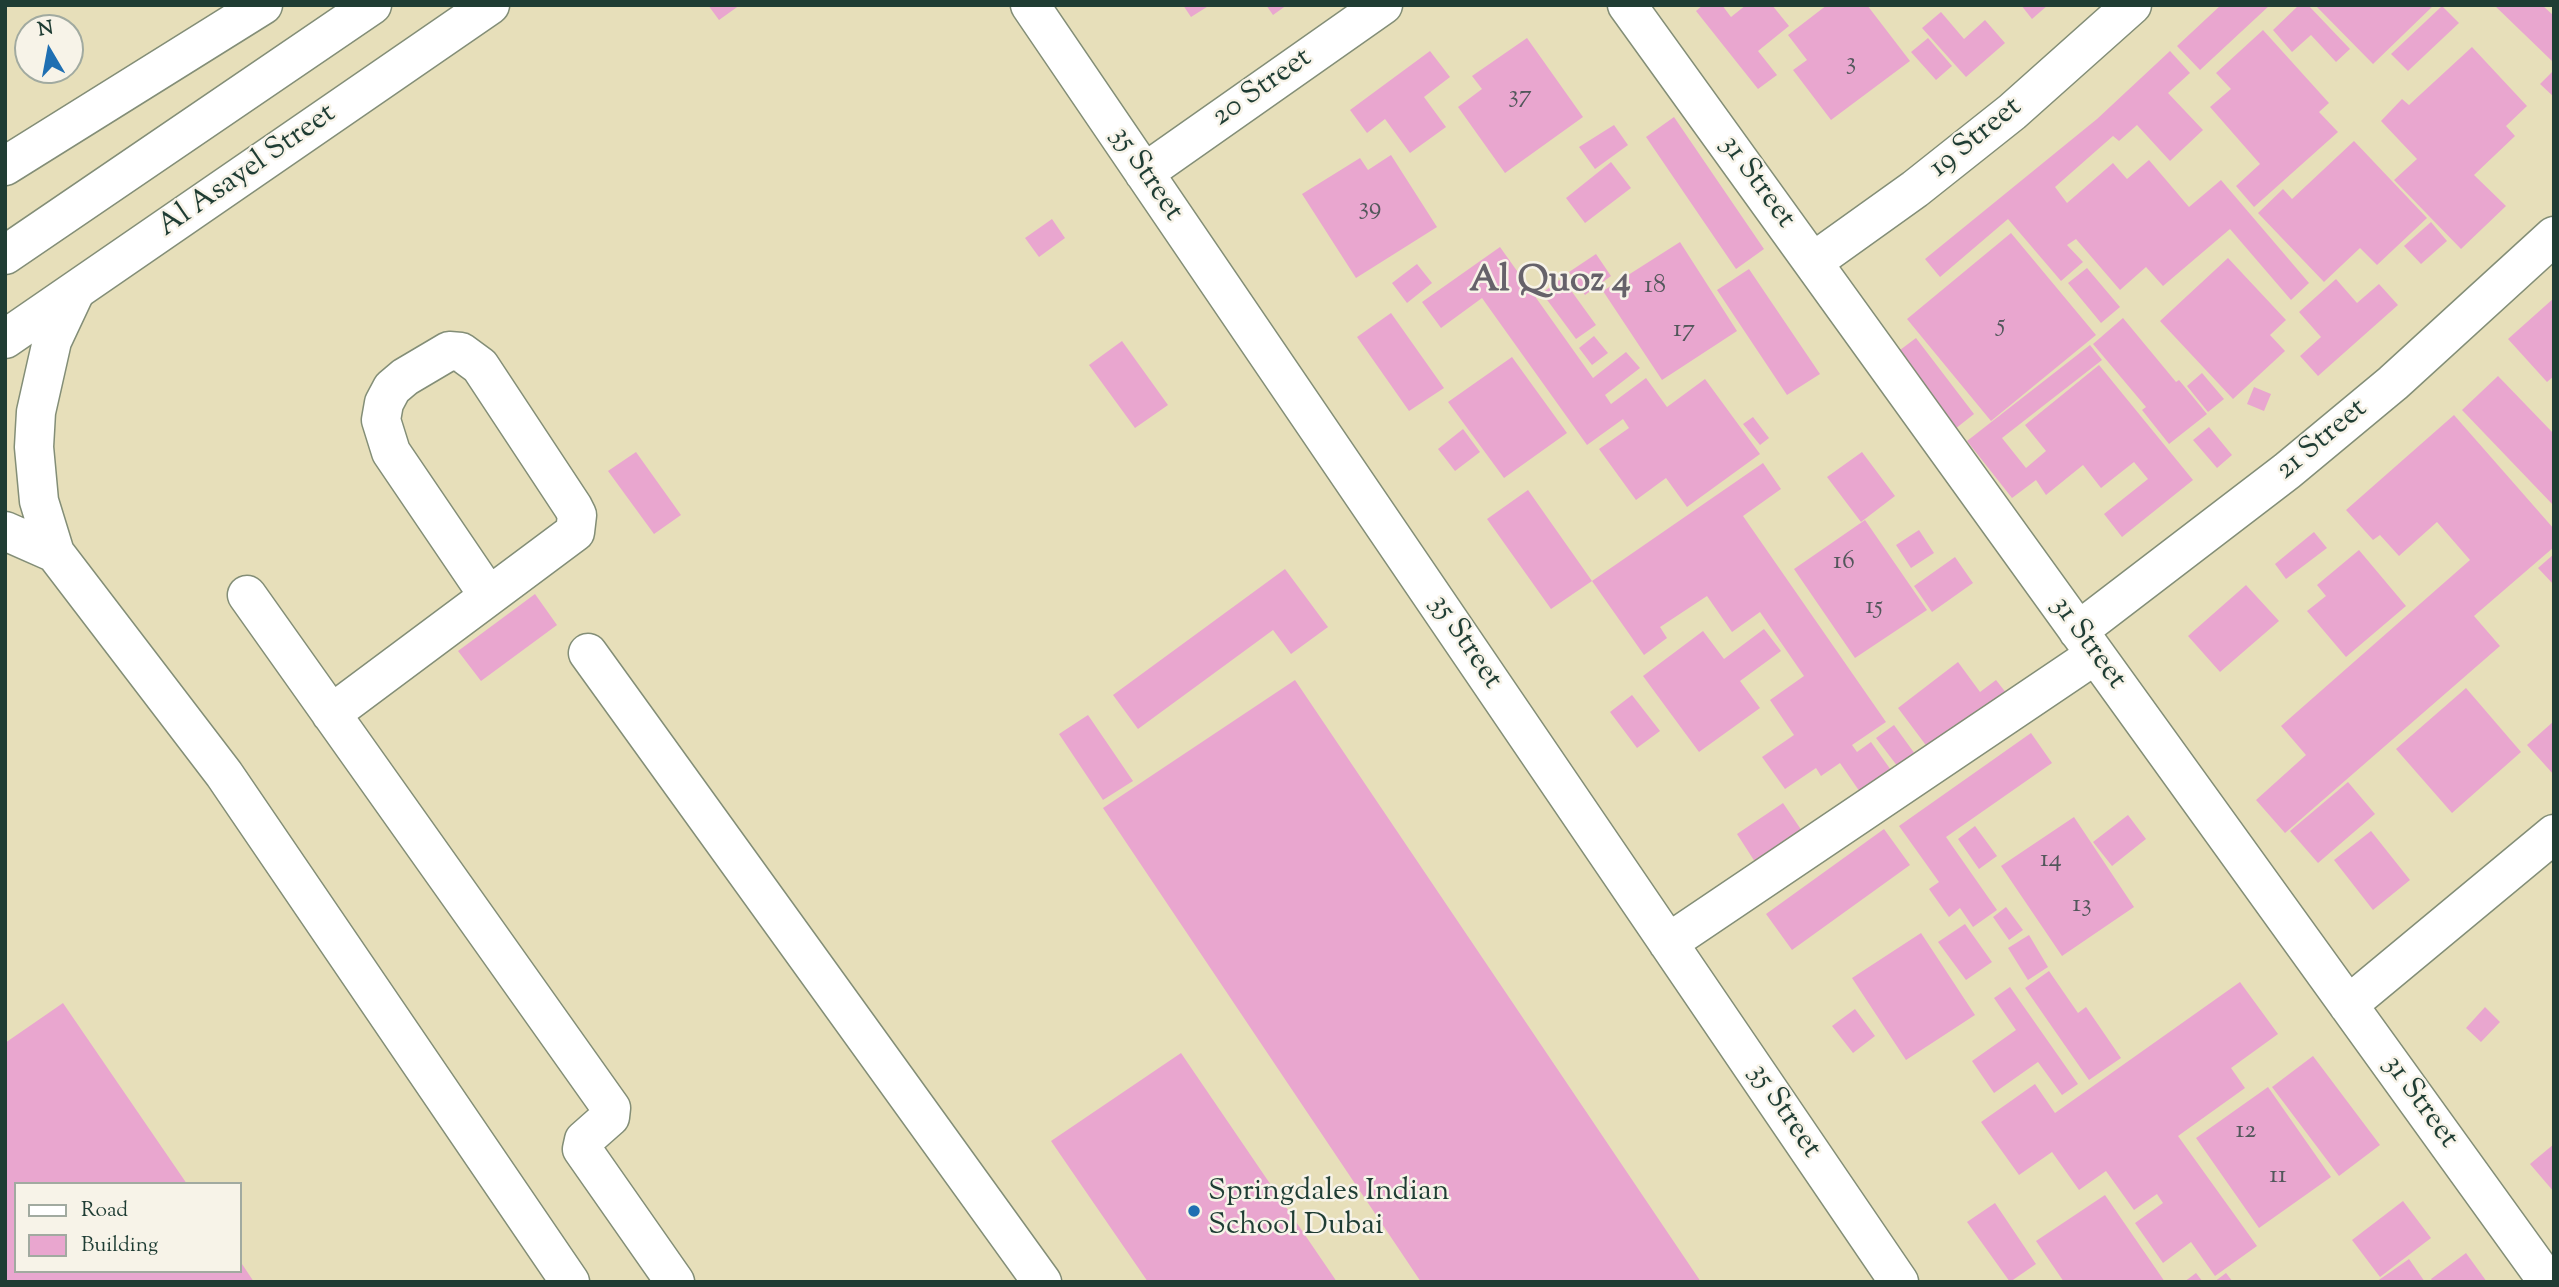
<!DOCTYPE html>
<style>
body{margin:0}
#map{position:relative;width:2559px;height:1287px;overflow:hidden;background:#e7dfba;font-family:"Sorts Mill Goudy",serif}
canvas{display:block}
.frame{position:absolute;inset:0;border:7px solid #1f3d34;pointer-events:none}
.legend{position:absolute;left:14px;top:1182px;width:228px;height:91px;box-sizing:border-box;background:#f7f3e8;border:2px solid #a1aaa0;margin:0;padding:9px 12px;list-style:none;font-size:21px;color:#1f3d34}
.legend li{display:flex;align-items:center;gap:14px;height:35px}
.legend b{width:35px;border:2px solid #a1aaa0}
.north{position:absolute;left:14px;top:14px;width:70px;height:70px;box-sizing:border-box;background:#f7f3e8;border:2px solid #a1aaa0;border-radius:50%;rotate:350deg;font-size:19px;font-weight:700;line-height:28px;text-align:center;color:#1f3d34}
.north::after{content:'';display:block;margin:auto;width:24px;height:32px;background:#1f6fb2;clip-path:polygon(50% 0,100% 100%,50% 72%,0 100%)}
</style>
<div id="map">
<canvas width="2559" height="1287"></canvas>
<div class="frame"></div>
<ul class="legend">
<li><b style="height:9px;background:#fff"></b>Road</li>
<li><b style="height:19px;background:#e9a6cf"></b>Building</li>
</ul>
<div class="north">N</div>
</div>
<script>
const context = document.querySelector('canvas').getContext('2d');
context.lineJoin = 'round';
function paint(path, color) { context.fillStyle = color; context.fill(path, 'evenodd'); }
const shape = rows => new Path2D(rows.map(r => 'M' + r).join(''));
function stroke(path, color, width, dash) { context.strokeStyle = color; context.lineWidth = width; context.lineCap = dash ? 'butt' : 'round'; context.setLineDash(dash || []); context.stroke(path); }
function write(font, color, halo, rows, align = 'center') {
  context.font = font + ' "Sorts Mill Goudy",serif'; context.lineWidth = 5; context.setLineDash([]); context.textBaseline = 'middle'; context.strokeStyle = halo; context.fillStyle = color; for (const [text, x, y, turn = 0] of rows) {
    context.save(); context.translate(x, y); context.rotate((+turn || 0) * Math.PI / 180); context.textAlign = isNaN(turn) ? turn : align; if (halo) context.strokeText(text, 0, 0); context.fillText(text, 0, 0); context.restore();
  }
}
const building = shape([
 [708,5,740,5,719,20],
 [1183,5,1210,5,1191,17],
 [1266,5,1287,5,1273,15],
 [1703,5,1722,5,1731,17,1746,5,1772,5,1789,26,1758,51,1777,75,1758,89,1696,11],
 [1827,5,1867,5,1910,61,1831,120,1793,70,1807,60,1788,35],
 [2021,5,2048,5,2032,19],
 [2221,5,2270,5,2200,70,2177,46],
 [2299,5,2308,5,2350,49,2336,62,2311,35,2292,52,2273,30],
 [2315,5,2434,5,2373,64],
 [2494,5,2542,5,2554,16,2554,59,2552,61],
 [2442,6,2459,23,2408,71,2391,54],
 [1941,12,1964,39,1985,20,2005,43,1966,77,1922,28],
 [2263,30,2329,103,2319,112,2338,132,2254,207,2236,186,2260,164,2210,107,2231,89,2216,73],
 [1527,38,1583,117,1505,173,1458,107,1482,89,1472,76],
 [1928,38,1952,66,1936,80,1911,52],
 [2472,47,2527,106,2506,126,2515,136,2474,175,2506,206,2461,249,2394,180,2417,159,2381,121,2402,99,2409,105],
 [1430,51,1450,77,1424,97,1446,127,1410,153,1385,119,1367,133,1350,110],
 [2170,51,2190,73,2168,93,2203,130,2170,161,2137,125,2119,141,2113,136,2055,187,2067,203,2113,163,2127,179,2149,160,2189,207,2221,180,2309,283,2291,300,2230,229,2163,286,2146,267,2120,290,2076,239,2067,245,2083,262,2061,281,2008,219,1940,277,1925,259,2097,119],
 [2554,70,2554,97,2540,84],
 [1674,117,1764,249,1736,269,1646,137],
 [1614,125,1628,145,1595,169,1579,147],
 [2354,141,2427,218,2377,265,2360,248,2324,282,2258,213,2283,189,2292,199],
 [1391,155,1437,227,1356,278,1302,194,1360,158,1368,170],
 [1611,162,1631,188,1585,223,1566,198],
 [1052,219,1065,238,1039,257,1025,238],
 [2431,222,2447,241,2421,264,2404,246],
 [2011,233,2096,335,1991,421,1907,319],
 [1680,242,1737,331,1662,380,1603,291],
 [1500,247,1593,378,1626,352,1640,368,1605,395,1611,404,1646,378,1667,407,1705,379,1760,454,1687,507,1666,478,1636,500,1599,449,1629,428,1623,419,1587,445,1482,298,1441,328,1422,302],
 [1596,254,1611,276,1585,295,1569,272],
 [2228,258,2286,320,2270,335,2285,351,2233,399,2160,321],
 [1417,264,1432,283,1407,303,1392,283],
 [2087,268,2120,307,2101,323,2068,283],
 [1749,269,1820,374,1787,395,1717,290],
 [1562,278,1596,325,1576,339,1542,293],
 [2336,279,2357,303,2379,284,2398,305,2318,376,2300,356,2321,337,2299,312],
 [2554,298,2554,376,2547,382,2508,339],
 [1391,313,1444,388,1409,411,1357,337],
 [2123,318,2176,382,2179,380,2207,414,2169,444,2142,410,2146,407,2093,344],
 [1594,336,1608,353,1592,365,1579,348],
 [1916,338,1974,414,1955,429,1896,353],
 [1122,341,1168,405,1135,428,1089,365],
 [2090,345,2102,360,2002,438,2026,468,2046,451,2025,425,2099,365,2193,480,2122,537,2104,514,2148,479,2134,462,2101,488,2083,465,2046,495,2036,480,2012,498,1967,441],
 [1512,357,1567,433,1504,478,1448,402],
 [2202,373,2224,399,2208,412,2187,386],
 [2498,376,2554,434,2554,506,2462,410],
 [2254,387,2271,394,2264,411,2247,404],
 [2454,415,2554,529,2554,547,2474,616,2500,646,2285,833,2256,800,2306,755,2281,726,2470,560,2437,522,2399,556,2380,535,2373,540,2346,510],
 [1753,417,1769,438,1760,445,1743,424],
 [2209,427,2232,455,2217,468,2193,440],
 [1463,429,1480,452,1455,471,1438,449],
 [636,452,681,515,654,534,608,471],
 [1862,452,1895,496,1861,522,1827,477],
 [1763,463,1781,489,1743,516,1886,722,1852,745,1857,752,1871,742,1893,773,1862,795,1840,763,1821,776,1816,768,1785,789,1762,757,1794,735,1770,700,1804,676,1760,612,1732,632,1707,596,1660,627,1667,638,1644,655,1592,581],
 [1528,490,1592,581,1551,609,1487,519],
 [1865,520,1927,610,1855,658,1794,569],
 [1919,530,1934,553,1911,568,1896,545],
 [2314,532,2327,548,2286,579,2275,564],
 [2359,550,2406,606,2346,657,2307,611,2326,596,2317,585],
 [2554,554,2554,585,2538,568],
 [1955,557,1973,583,1932,612,1914,586],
 [1285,569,1328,627,1291,654,1273,630,1138,729,1113,695],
 [2246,585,2279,621,2220,672,2188,636],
 [535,594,557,625,481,681,458,651],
 [1764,629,1781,651,1740,681,1760,708,1699,752,1643,676,1703,631,1724,659],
 [1958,662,1980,692,1996,680,2007,694,1931,752,1898,708],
 [1295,680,1701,1282,1421,1282,1103,808],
 [2466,688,2521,752,2452,813,2396,749],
 [1632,695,1660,731,1637,748,1610,712],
 [1088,715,1133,781,1103,800,1059,734],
 [2554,721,2554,775,2527,745],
 [1894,725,1915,754,1898,767,1876,738],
 [2031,733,2052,763,1946,837,1997,910,1973,927,1960,908,1949,917,1929,889,1939,882,1899,826],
 [2348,782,2375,814,2318,863,2290,831],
 [1783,803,1804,834,1757,865,1737,834],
 [2128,815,2146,839,2112,866,2093,842],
 [2074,817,2134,907,2062,956,2001,866],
 [1975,826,1997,856,1979,869,1958,839],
 [1884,829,1910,865,1792,950,1766,914],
 [2371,831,2410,880,2373,910,2334,860],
 [2006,907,2023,930,2009,940,1993,917],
 [1965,924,1992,962,1966,980,1938,942],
 [1921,933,1975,1015,1906,1060,1852,978],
 [2029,935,2048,967,2028,980,2008,948],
 [2049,971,2078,1013,2086,1007,2121,1058,2089,1080,2025,988],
 [2240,982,2278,1034,2231,1068,2245,1088,2178,1136,2257,1246,2215,1276,2191,1242,2163,1263,2135,1223,2163,1203,2157,1194,2134,1210,2106,1171,2079,1190,2052,1152,2019,1175,1981,1122,2035,1084,2055,1113],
 [2010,987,2078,1084,2062,1095,2038,1062,1994,1093,1972,1061,2016,1030,1994,998],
 [63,1003,187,1184,16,1184,16,1271,240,1271,240,1261,254,1282,5,1282,5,1043],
 [2485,1007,2500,1022,2481,1042,2466,1028],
 [1855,1009,1875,1036,1853,1053,1832,1026],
 [1181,1053,1337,1282,1148,1282,1051,1141],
 [2313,1056,2380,1145,2339,1176,2272,1087],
 [2268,1087,2331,1177,2259,1228,2196,1138],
 [2554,1144,2554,1192,2530,1164],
 [2105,1195,2165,1282,2064,1282,2036,1241],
 [2403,1201,2431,1238,2380,1277,2352,1240],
 [1995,1203,2036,1264,2010,1282,1967,1222],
 [2466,1253,2487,1282,2433,1282,2431,1279],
 [2409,1259,2425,1282,2376,1282],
 [2196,1273,2203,1282,2184,1282],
 [2226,1273,2233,1282,2214,1282]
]);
const minor = shape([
 [1030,5,1899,1282],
 [1627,5,2548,1282],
 [5,166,263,5],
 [1144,173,1383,5],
 [1813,262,1915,189,2012,112,2132,5],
 [75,292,52,341,36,412,34,447,39,501,55,553,224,774,570,1282],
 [5,531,55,553],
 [247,595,611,1108,610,1117,584,1140,582,1149,675,1282],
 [2078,631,2287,471,2393,383,2554,236],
 [588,653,1042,1282],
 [331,714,575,532,577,515,573,507,480,366,461,352,449,351,405,377,392,388,384,403,381,420,391,452,488,595],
 [1668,943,2095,655],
 [2348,1005,2554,834]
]);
const major = shape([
 [5,255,372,5],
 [5,339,490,5]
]);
const markers = [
 [1194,1211,7,"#1f6fb2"]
];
const numberNames = [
 ["3",1851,65],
 ["37",1520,98],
 ["39",1370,210],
 ["18",1655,288],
 ["5",2001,327],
 ["17",1684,332],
 ["16",1844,564],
 ["15",1874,609],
 ["14",2051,862],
 ["13",2082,907],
 ["12",2246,1133],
 ["11",2278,1178]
];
const streetNames = [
 ["20 Street",1263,89,-35],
 ["19 Street",1977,139,-39],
 ["Al Asayel Street",248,172,-35],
 ["35 Street",1145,175,56],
 ["31 Street",1756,183,54],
 ["21 Street",2323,441,-40],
 ["35 Street",1464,643,56],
 ["31 Street",2087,644,54],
 ["31 Street",2419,1103,54],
 ["35 Street",1783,1112,56]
];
const poiNames = [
 ["Springdales Indian",1208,1194],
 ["School Dubai",1208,1228]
];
const districtNames = [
 ["Al Quoz 4",1550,284]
];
paint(building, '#e9a6cf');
stroke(minor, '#838e77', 41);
stroke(major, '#838e77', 41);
stroke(minor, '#fff', 38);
stroke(major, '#fff', 38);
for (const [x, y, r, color] of markers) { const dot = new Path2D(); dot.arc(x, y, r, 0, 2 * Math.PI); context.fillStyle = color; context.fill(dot); stroke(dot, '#f7f3e8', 2.5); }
write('26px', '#52575b', null, numberNames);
write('30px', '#1f3d34', '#f7f3e8', streetNames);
write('30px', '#1f3d34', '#f7f3e8', poiNames, 'left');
write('bold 37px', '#66626a', '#f7f3e8', districtNames);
</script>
